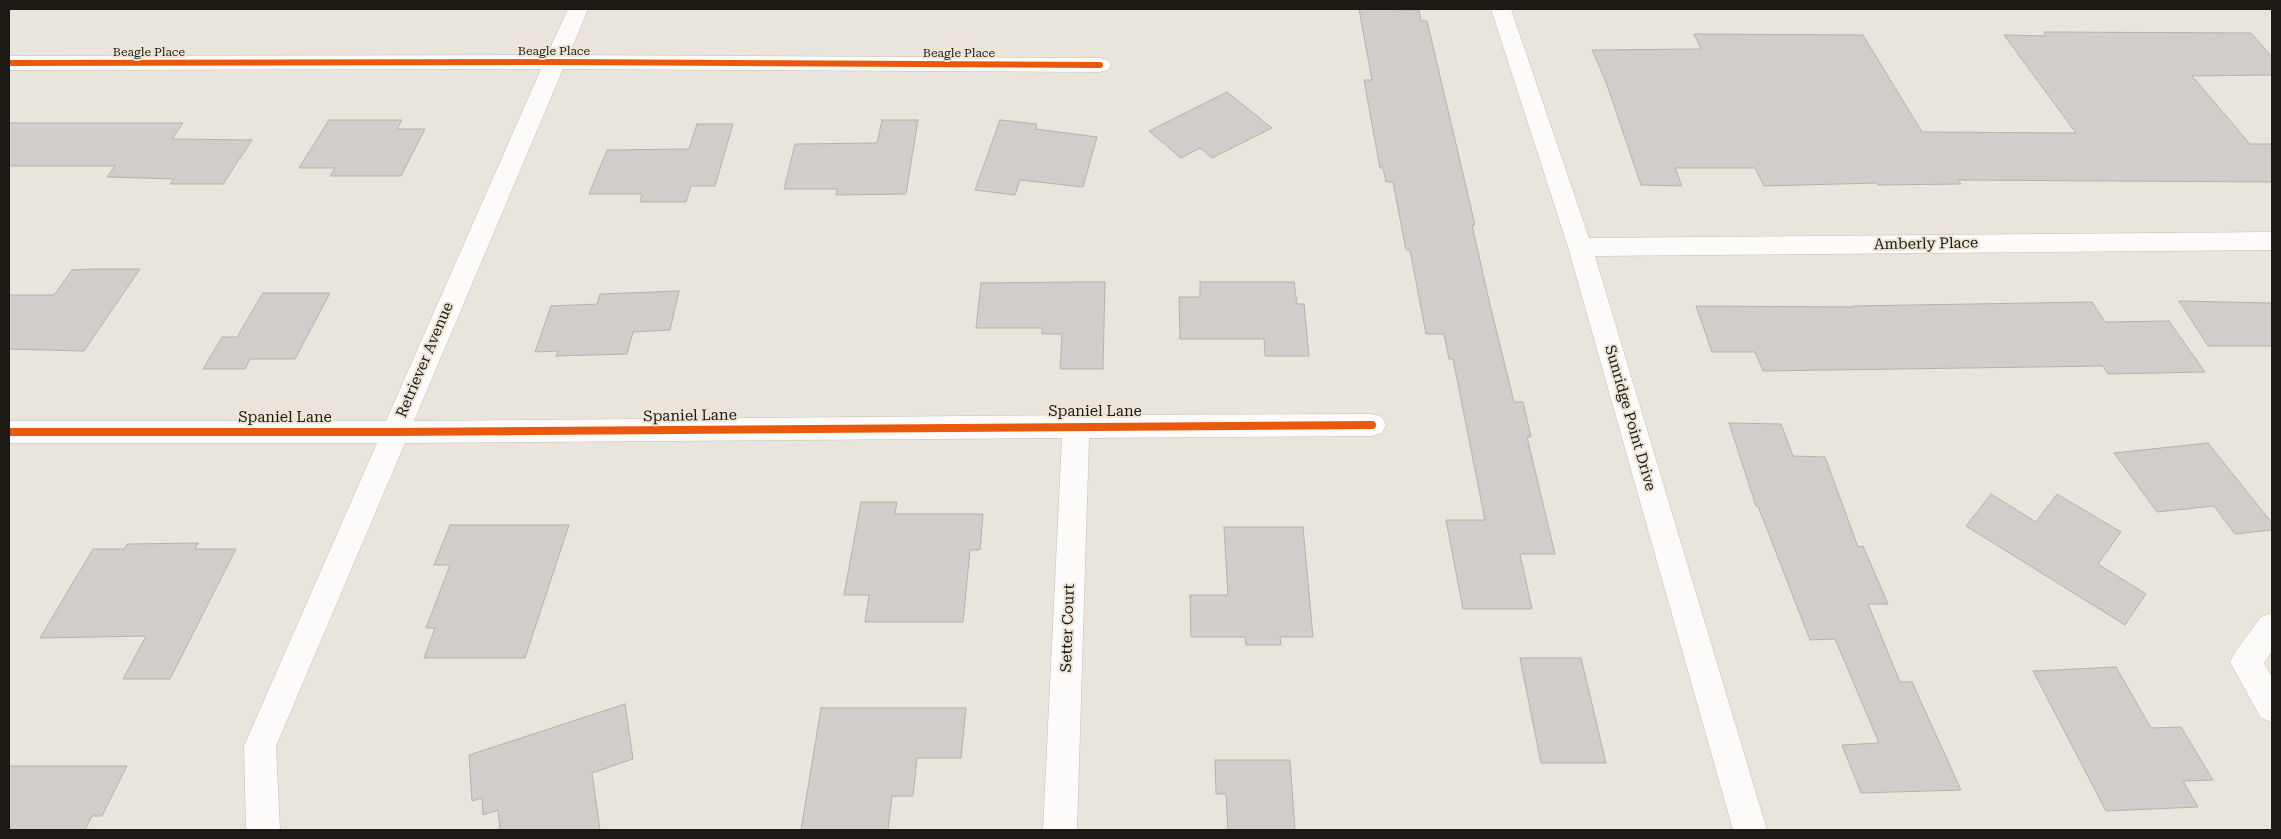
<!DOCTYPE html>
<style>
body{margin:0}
#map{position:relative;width:2281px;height:839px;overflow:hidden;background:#e9e4dc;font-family:"Roboto Serif",serif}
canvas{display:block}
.frame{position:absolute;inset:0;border:10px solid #1c1914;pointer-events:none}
</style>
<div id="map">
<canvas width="2281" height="839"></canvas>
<div class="frame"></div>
</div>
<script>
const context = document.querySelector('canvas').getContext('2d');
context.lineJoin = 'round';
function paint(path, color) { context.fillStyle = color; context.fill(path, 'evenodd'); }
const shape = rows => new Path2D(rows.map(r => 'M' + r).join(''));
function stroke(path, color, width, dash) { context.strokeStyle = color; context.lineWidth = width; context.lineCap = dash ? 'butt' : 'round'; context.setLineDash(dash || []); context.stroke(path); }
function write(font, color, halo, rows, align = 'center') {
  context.font = font + ' "Roboto Serif",serif'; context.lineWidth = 4; context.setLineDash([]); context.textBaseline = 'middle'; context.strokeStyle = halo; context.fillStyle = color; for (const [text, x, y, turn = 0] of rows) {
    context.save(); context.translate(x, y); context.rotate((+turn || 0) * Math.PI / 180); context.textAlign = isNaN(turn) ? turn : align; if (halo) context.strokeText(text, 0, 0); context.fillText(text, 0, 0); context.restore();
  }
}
const building = shape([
 [1359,9,1419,10,1421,21,1427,21,1475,225,1472,225,1490,305,1514,402,1523,402,1531,437,1527,437,1555,554,1520,554,1532,609,1463,609,1446,520,1485,520,1453,359,1449,359,1444,334,1426,334,1410,250,1406,250,1393,182,1386,182,1383,168,1380,168,1364,80,1372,80,1359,9],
 [2044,32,2251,33,2272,57,2272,75,2192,76,2250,144,2272,144,2272,182,1958,180,1961,184,1878,185,1877,183,1764,186,1755,168,1675,168,1682,186,1641,185,1606,82,1592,50,1701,49,1694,34,1863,35,1922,132,2076,133,2004,35,2046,36,2044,32],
 [1227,92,1272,128,1212,158,1200,148,1181,158,1149,131,1227,92],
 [329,120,402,120,397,129,425,129,401,176,330,176,335,168,299,168,329,120],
 [882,120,918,120,906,194,836,195,837,189,784,189,795,144,877,143,882,120],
 [1000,120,1037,124,1036,129,1097,137,1083,187,1020,180,1015,195,975,190,1000,120],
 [9,123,183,123,172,139,252,140,223,184,170,184,174,179,107,177,115,166,9,166,9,123],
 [697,124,733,124,715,186,691,186,686,202,640,202,642,194,589,194,607,150,689,149,697,124],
 [94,269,140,269,84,351,9,349,9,295,54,295,72,270,94,269],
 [1077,282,1105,282,1103,369,1060,369,1062,334,1042,334,1042,328,976,328,981,283,1077,282],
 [1200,282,1294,282,1297,304,1304,304,1309,356,1265,356,1264,339,1180,339,1179,297,1200,297,1200,282],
 [679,291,670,330,633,332,627,354,556,356,558,351,535,352,551,306,597,304,600,294,679,291],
 [263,293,330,293,295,359,250,359,245,369,203,369,222,337,237,337,263,293],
 [2179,301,2272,303,2272,346,2208,346,2179,301],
 [2092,302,2105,322,2169,321,2205,372,2108,374,2103,366,1763,371,1755,352,1712,352,1696,306,1854,307,1853,306,2092,302],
 [1729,423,1781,424,1793,456,1825,457,1858,547,1863,546,1888,604,1868,604,1900,682,1912,682,1961,790,1861,793,1842,745,1879,743,1835,639,1810,640,1758,506,1756,506,1729,423],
 [2208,443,2272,523,2272,530,2235,534,2214,506,2157,512,2114,453,2208,443],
 [1991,494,2036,522,2057,494,2121,532,2098,564,2146,594,2125,625,1966,526,1991,494],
 [861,502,897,502,895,514,983,514,980,550,970,550,963,622,865,622,869,595,844,595,861,502],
 [450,525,569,525,525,658,424,658,435,628,426,628,450,565,434,565,450,525],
 [1224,527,1303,527,1313,637,1280,637,1281,645,1246,645,1245,637,1191,637,1190,595,1228,595,1224,527],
 [198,543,195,549,236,549,170,679,123,679,146,636,40,638,93,549,124,549,127,544,198,543],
 [1520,658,1581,658,1606,763,1541,763,1520,658],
 [2116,667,2151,728,2181,727,2213,780,2183,781,2198,807,2106,811,2033,671,2116,667],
 [625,704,633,759,592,773,600,830,500,830,498,810,483,815,482,798,472,801,469,755,625,704],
 [821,708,966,708,961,758,917,758,913,796,892,796,888,830,801,830,821,708],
 [1215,760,1290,760,1295,830,1228,830,1226,794,1216,794,1215,760],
 [9,766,127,766,102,816,92,816,85,830,9,830,9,766]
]);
const minor = shape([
 [568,9,588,9,569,55,1100,58,1108,60,1111,65,1108,70,1100,72,563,69,414,421,1076,415,1372,414,1382,417,1386,425,1382,433,1372,436,1089,438,1077,830,1043,830,1062,438,405,443,276,746,280,830,246,830,244,746,377,443,9,443,9,421,386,421,541,69,9,70,9,56,547,55,568,9],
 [1491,9,1511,9,1589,238,2272,232,2272,250,1595,256,1767,830,1733,830,1568,247,1491,9],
 [2272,613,2272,651,2264,663,2272,677,2272,722,2261,718,2230,662,2235,652,2261,617,2272,613]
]);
const cyclewayFar1 = shape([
 [9,63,554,62,1100,65]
]);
const cycleway = shape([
 [9,432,394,432,1372,425]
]);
const farStreetnames = [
 ["Beagle Place",554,51],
 ["Beagle Place",149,52],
 ["Beagle Place",959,53]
];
const streetNames = [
 ["Amberly Place",1926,244,-1],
 ["Retriever Avenue",425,360,-67],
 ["Spaniel Lane",1095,412],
 ["Spaniel Lane",690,416,-1],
 ["Spaniel Lane",285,418],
 ["Sunridge Point Drive",1630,418,74],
 ["Setter Court",1068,628,-88]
];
paint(building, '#d2cdca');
stroke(building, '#b6b1ae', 1);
stroke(minor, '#c2bfb8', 1);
paint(minor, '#fcfbfa');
stroke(cyclewayFar1, '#e8590c', 6);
stroke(cycleway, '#e8590c', 8);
write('12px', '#1c1914', '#eee5d7', farStreetnames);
write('15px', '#1c1914', '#eee5d7', streetNames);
</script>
